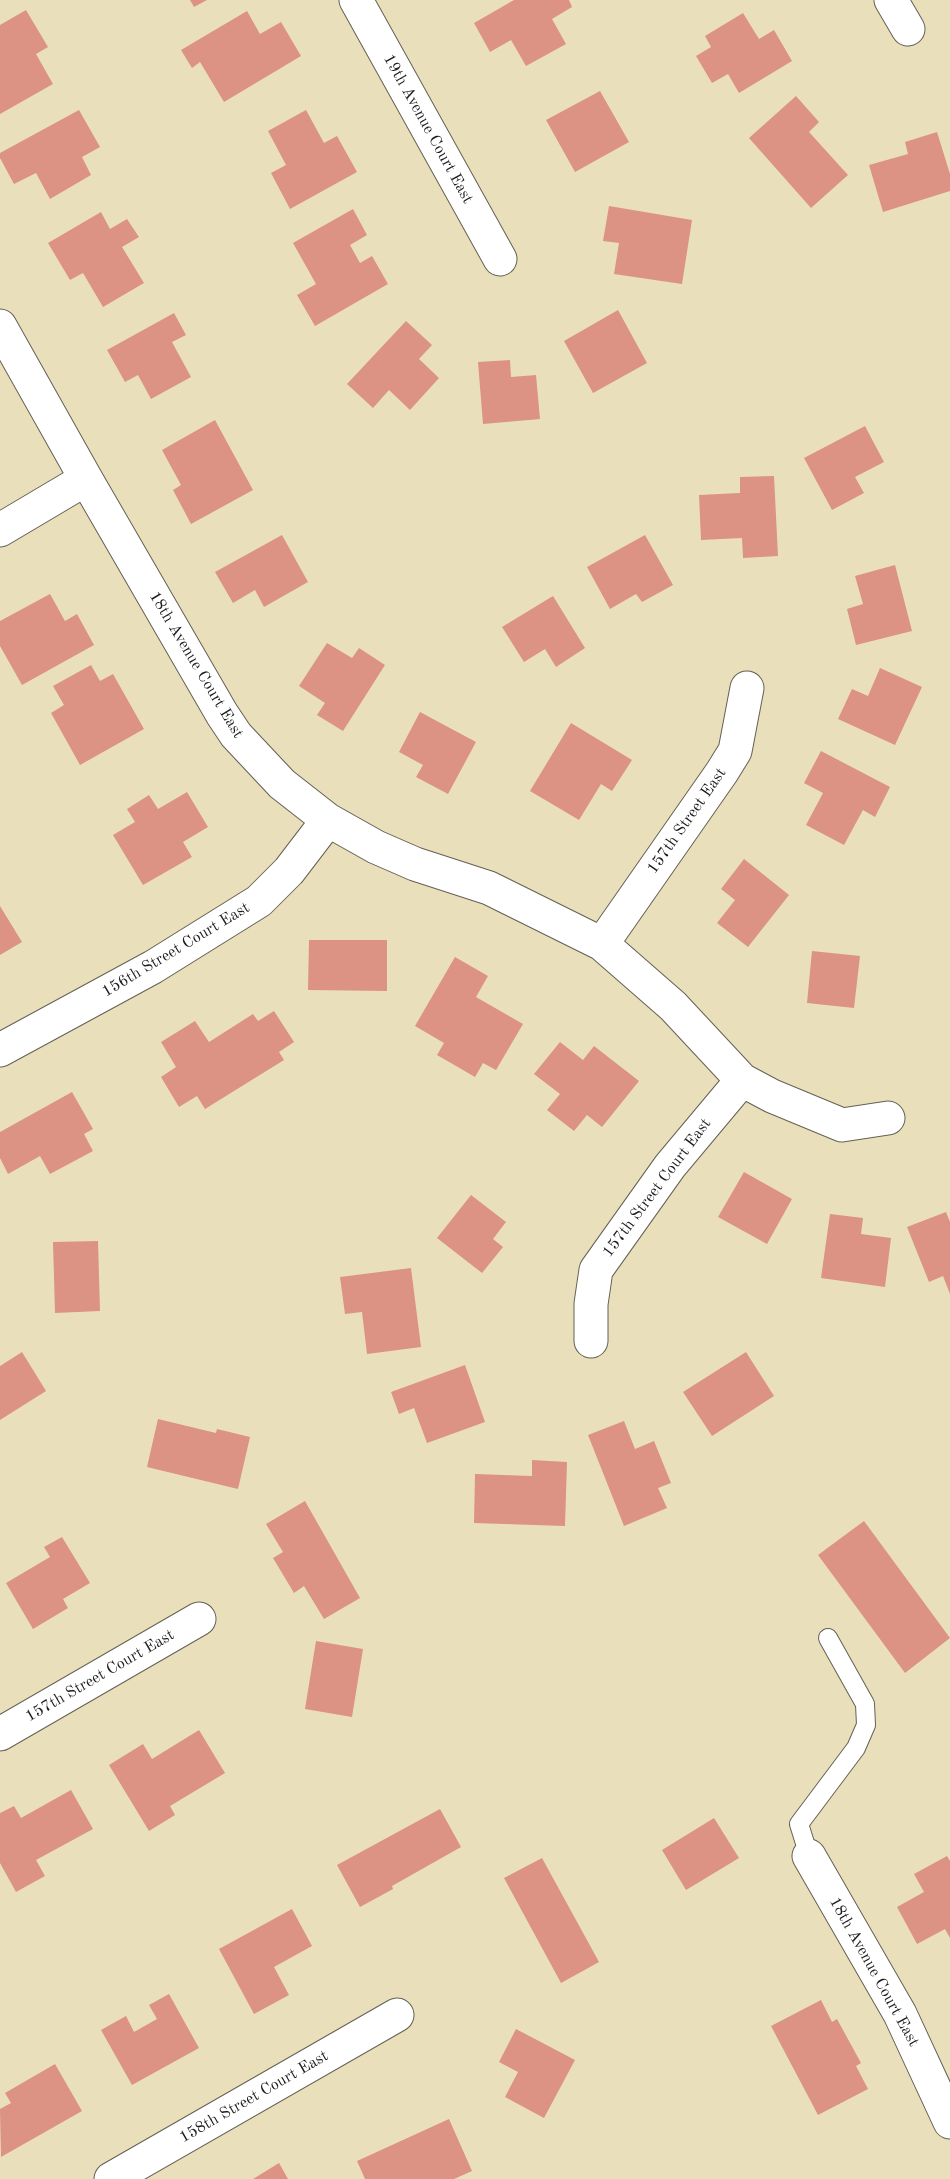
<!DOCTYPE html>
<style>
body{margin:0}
canvas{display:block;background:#e9dfbb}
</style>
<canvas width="950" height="2179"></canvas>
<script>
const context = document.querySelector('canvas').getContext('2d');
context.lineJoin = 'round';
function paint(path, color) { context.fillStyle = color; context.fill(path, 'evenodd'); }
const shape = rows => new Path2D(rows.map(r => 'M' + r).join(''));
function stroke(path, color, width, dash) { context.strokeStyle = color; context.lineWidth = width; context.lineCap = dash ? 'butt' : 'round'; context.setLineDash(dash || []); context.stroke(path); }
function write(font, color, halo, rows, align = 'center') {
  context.font = font + ' "Old Standard TT",serif'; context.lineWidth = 4.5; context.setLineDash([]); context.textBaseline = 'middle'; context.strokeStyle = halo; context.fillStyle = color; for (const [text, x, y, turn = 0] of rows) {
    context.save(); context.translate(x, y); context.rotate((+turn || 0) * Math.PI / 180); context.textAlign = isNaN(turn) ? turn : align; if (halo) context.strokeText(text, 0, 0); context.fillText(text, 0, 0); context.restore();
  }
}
const building = shape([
 [190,0,207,0,194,7],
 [514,0,569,0,572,7,552,19,566,44,526,66,511,40,490,52,474,23],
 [26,10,48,47,36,54,53,84,0,114,0,25],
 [247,11,260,34,281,22,301,56,224,102,200,62,192,68,181,50],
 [743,13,759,39,774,30,792,61,739,93,728,74,712,83,696,56,711,47,705,36],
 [600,91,629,142,575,172,546,120],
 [796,96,819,122,809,132,848,175,811,208,749,138],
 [79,110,100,147,82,157,91,175,50,199,36,173,14,184,0,158,0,153],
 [306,110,324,143,337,136,357,172,290,209,271,173,286,165,268,131],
 [937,132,950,174,950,191,883,212,869,165,908,154,905,142],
 [609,206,692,220,682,284,614,274,619,243,603,241],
 [353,209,367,235,350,245,360,263,372,256,388,284,315,326,297,295,316,284,293,243],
 [101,212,110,229,127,219,139,237,122,247,144,283,103,307,83,273,70,280,48,243],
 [618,310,647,363,593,393,564,341],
 [174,313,186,335,172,342,191,377,151,399,138,375,125,382,107,350],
 [406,321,432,345,419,359,439,378,410,410,389,390,373,408,347,384],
 [510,360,511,377,536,375,540,419,483,424,478,362],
 [215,420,253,490,191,524,173,490,181,485,162,450],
 [865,426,884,462,855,477,864,493,832,510,804,458],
 [774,476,778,556,743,558,742,538,701,540,699,495,740,493,740,477],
 [282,535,308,582,264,607,255,590,233,603,215,572],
 [645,535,673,585,642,602,636,594,610,609,587,567],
 [895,565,912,631,856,645,847,609,863,604,855,576],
 [50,594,65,621,77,614,94,645,22,685,0,646,0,621],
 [553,596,585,648,556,667,545,649,524,662,502,627],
 [327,643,352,658,359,648,385,665,343,731,317,715,325,703,299,686],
 [91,665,100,681,113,674,144,729,80,765,51,713,64,705,53,686],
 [880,668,922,687,895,745,838,719,852,689,868,696],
 [420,712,476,742,448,794,416,777,423,765,399,752],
 [571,723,632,760,612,791,601,784,579,820,530,791],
 [821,751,890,787,875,817,863,810,844,845,806,825,823,793,804,783],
 [187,792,208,827,183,842,192,857,143,885,113,835,135,822,127,809,149,795,158,809],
 [744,859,789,895,748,947,717,923,735,900,721,889],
 [0,906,22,942,0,955],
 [309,940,387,940,387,991,308,990],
 [812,951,860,956,854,1008,807,1003],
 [455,957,488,976,476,997,523,1024,496,1070,483,1063,475,1077,437,1055,444,1043,415,1026],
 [274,1011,294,1042,279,1052,284,1060,205,1109,197,1096,179,1107,161,1077,176,1067,161,1042,195,1021,209,1042,253,1014,258,1021],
 [560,1042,583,1060,594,1046,639,1081,602,1127,587,1115,574,1131,547,1110,560,1094,534,1074],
 [72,1092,93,1129,84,1134,93,1151,50,1174,40,1156,8,1174,0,1158,0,1132],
 [744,1172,792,1199,767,1244,718,1217],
 [471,1195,506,1222,493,1239,503,1247,482,1273,437,1238],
 [946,1212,950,1222,950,1294,943,1276,929,1282,907,1227],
 [830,1214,863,1218,861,1234,891,1238,885,1287,821,1278],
 [98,1241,100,1311,55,1313,53,1242],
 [411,1268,421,1347,367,1354,362,1312,345,1314,340,1277],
 [22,1352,46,1391,0,1420,0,1366],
 [746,1352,774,1396,712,1436,683,1392],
 [465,1365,485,1422,427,1443,414,1408,399,1414,391,1392],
 [158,1419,216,1433,217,1429,250,1437,238,1489,147,1467],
 [624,1421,635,1449,654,1441,671,1483,658,1488,667,1508,624,1526,588,1435],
 [532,1460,567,1462,565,1526,474,1523,475,1474,532,1476],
 [305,1501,360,1598,324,1619,304,1586,294,1593,273,1558,283,1552,266,1524],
 [864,1521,950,1638,905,1673,818,1555],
 [62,1537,90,1583,63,1599,68,1608,33,1629,6,1583,50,1557,44,1547],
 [316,1641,363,1649,352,1717,305,1709],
 [199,1730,225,1773,170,1806,175,1815,149,1831,109,1765,143,1744,152,1759],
 [71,1790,93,1829,36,1860,45,1876,16,1892,0,1863,0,1813,14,1806,21,1818],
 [440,1809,461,1847,392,1886,393,1889,360,1907,337,1865],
 [714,1818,739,1858,686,1890,662,1850],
 [947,1856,950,1861,950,1938,945,1929,917,1944,897,1907,924,1892,914,1874],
 [542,1858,599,1962,561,1983,504,1878],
 [292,1909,312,1946,274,1967,289,1995,254,2014,219,1949],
 [169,1994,199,2048,132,2085,101,2030,126,2016,134,2032,157,2019,149,2005],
 [821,2000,832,2022,837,2019,861,2063,856,2066,868,2089,818,2115,771,2026],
 [516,2029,575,2060,544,2118,505,2097,518,2072,499,2062],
 [55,2064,82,2111,1,2157,0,2109,11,2103,5,2093],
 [449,2119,472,2171,454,2179,365,2179,357,2161],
 [279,2163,288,2179,253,2179]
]);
const service = shape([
 [809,1856,799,1824,856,1748,866,1725,865,1704,828,1638]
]);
const minor = shape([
 [356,0,500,259],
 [891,0,908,29],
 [0,326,86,479,222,714,236,735,282,784,328,820,376,847,415,864,489,888,602,944,673,1006,742,1080,772,1096,842,1125,888,1118],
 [0,530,86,479],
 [602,944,722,772,735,751,747,688],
 [0,1050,153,967,259,901,289,871,328,820],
 [591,1341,591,1304,596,1270,670,1166,742,1080],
 [0,1734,199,1619],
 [809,1856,900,2014,950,2122],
 [111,2179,397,2015]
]);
const streetNames = [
 ["19th Avenue Court East",428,129,61],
 ["18th Avenue Court East",196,665,59],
 ["157th Street East",687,821,-55],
 ["156th Street Court East",176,950,-31],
 ["157th Street Court East",657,1188,-53],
 ["157th Street Court East",100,1676,-30],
 ["18th Avenue Court East",874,1972,61],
 ["158th Street Court East",254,2097,-30]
];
paint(building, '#dc9383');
stroke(service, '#646054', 20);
stroke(minor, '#646054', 35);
stroke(service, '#fff', 18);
stroke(minor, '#fff', 33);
write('16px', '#1c1c1c', '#fff', streetNames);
</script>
